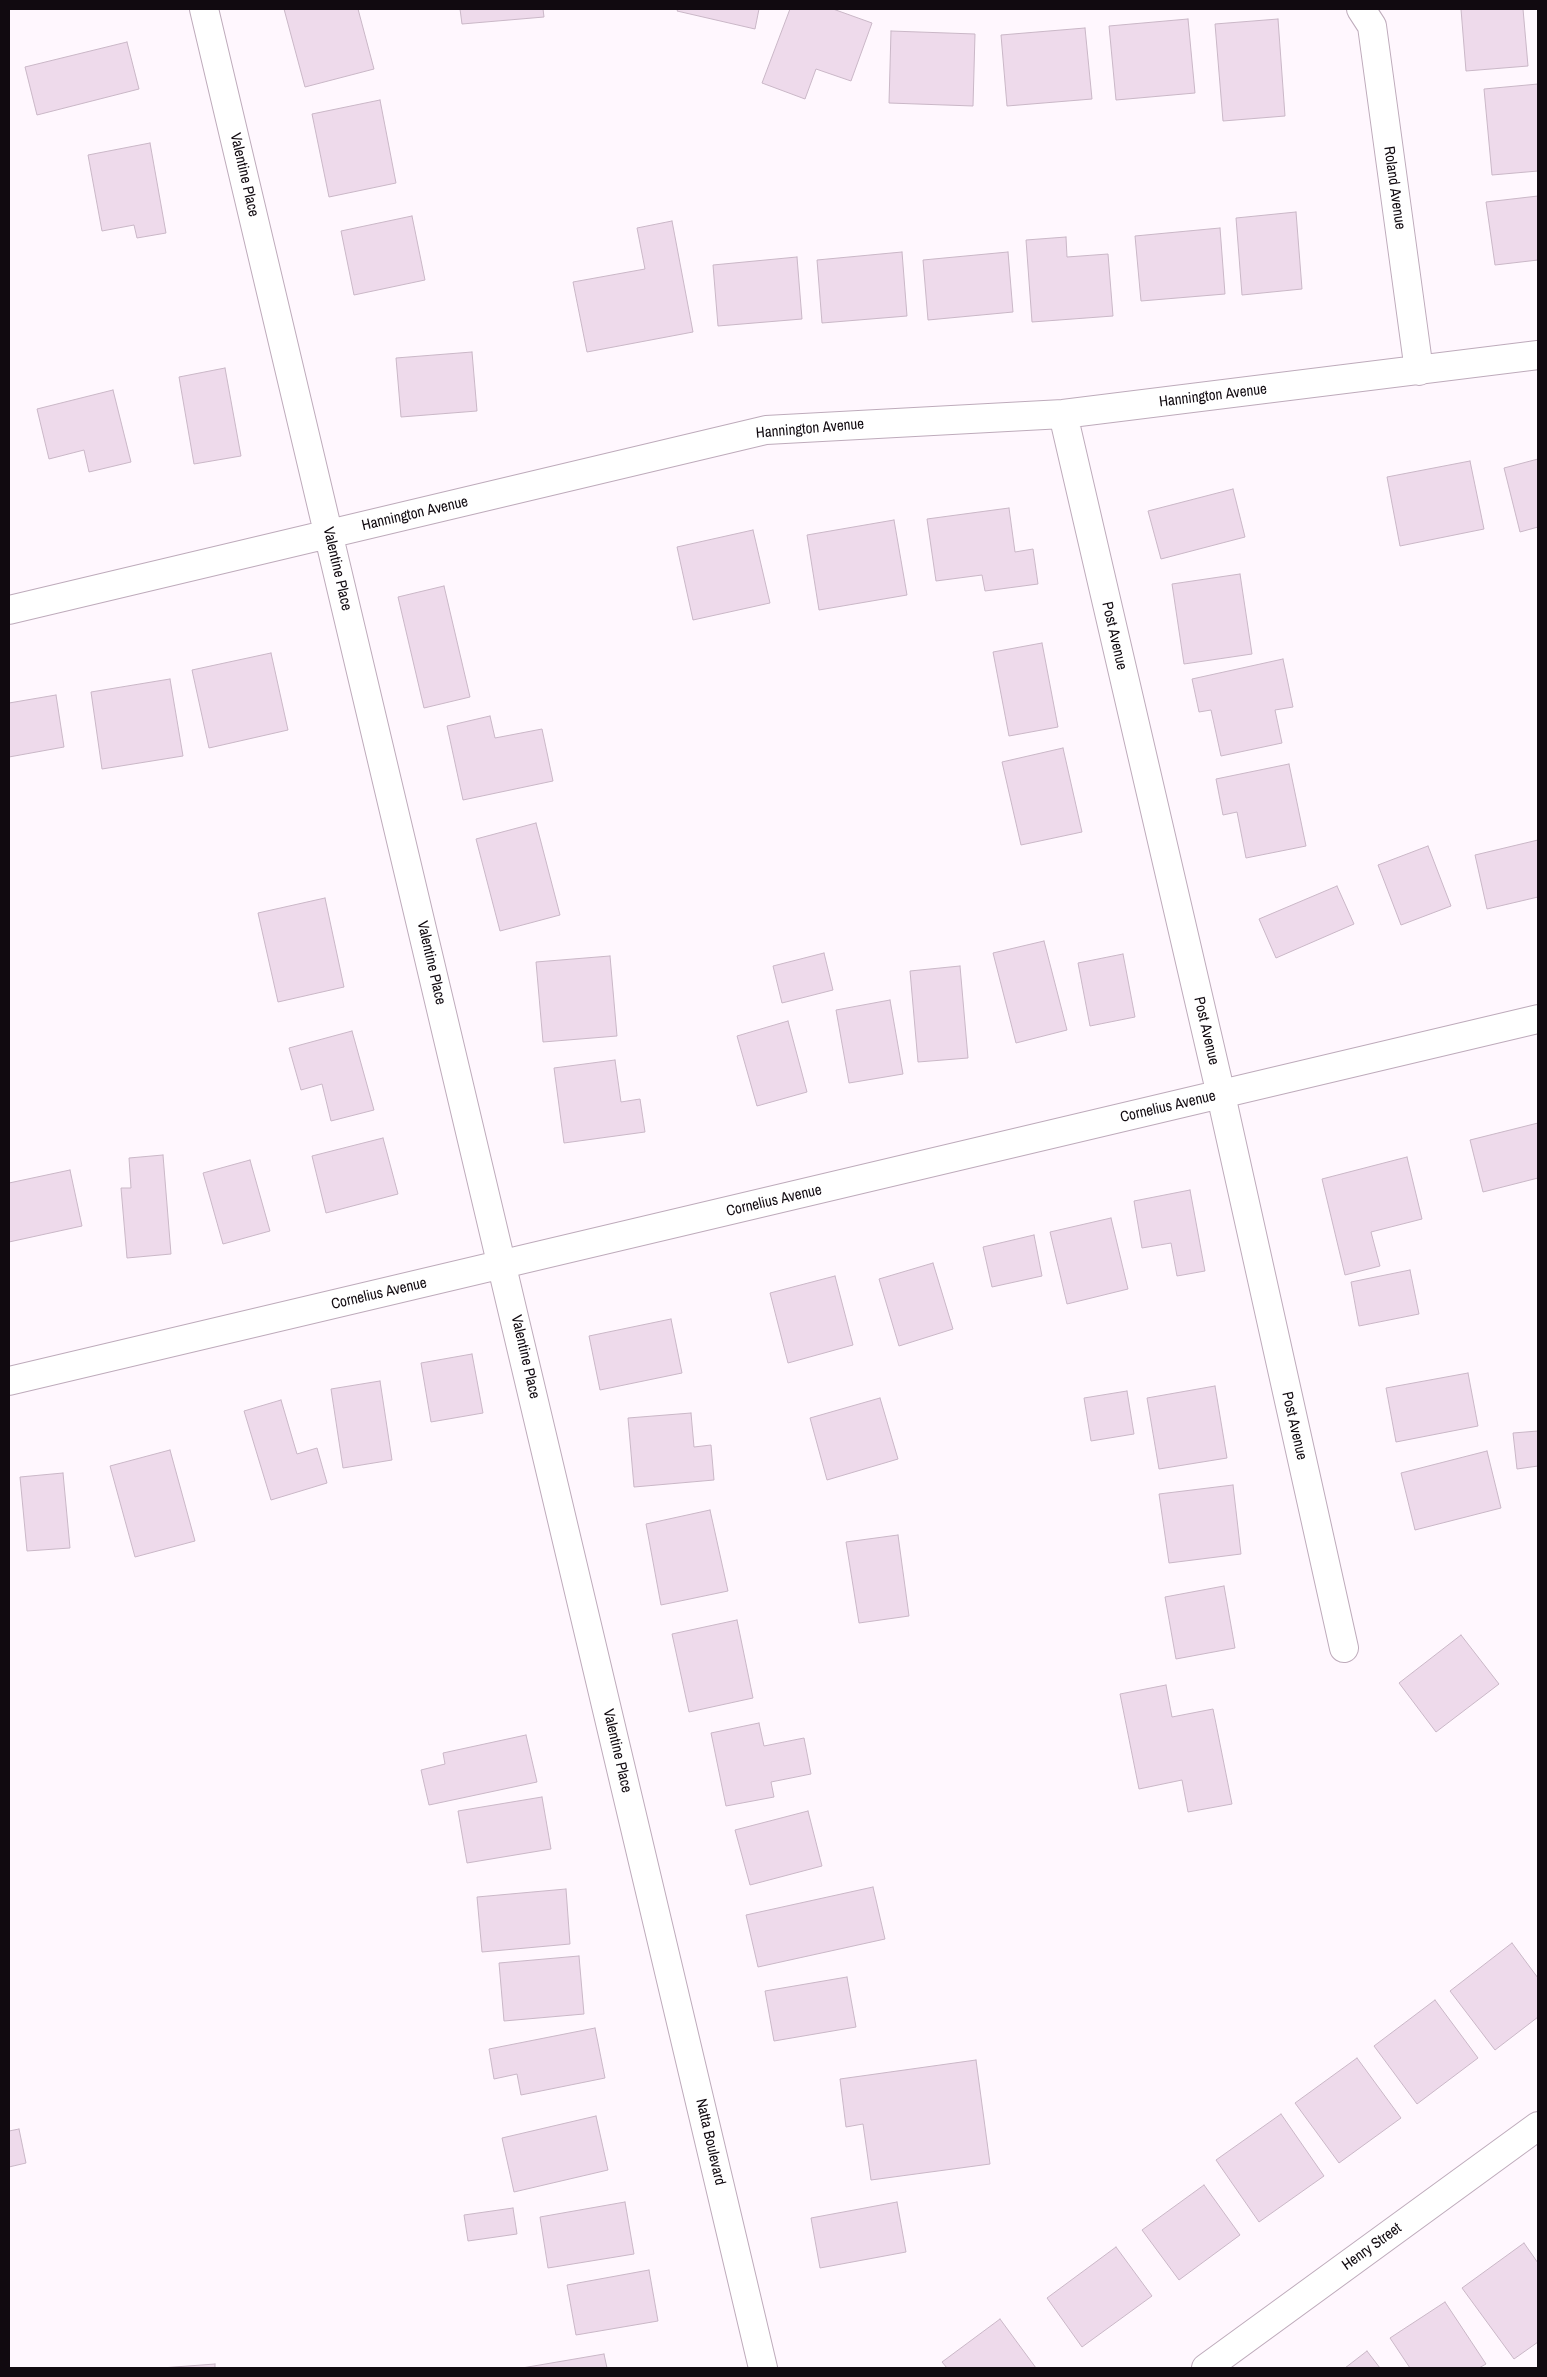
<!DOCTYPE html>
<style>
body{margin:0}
#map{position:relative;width:1547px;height:2377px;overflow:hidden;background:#fff7fe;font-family:"Archivo Narrow",sans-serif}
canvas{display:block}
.frame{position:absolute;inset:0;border:10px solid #110a10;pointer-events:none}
</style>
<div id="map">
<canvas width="1547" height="2377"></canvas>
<div class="frame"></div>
</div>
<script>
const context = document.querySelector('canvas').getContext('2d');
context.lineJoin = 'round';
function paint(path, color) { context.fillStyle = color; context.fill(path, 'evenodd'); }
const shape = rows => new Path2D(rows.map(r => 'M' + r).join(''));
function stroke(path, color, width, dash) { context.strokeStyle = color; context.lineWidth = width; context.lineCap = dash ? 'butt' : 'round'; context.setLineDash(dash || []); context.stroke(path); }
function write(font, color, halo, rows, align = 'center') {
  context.font = font + ' "Archivo Narrow",sans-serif'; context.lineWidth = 4.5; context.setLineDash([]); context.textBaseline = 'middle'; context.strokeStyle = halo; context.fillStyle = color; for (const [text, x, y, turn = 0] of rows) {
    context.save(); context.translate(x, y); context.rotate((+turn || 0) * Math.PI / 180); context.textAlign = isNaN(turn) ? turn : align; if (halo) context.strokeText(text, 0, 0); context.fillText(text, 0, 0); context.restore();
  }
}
const building = shape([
 [284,9,358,9,374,69,305,87,284,9],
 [460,9,543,9,544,17,462,24,460,9],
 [678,9,759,9,755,29,677,11,678,9],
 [790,9,833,9,872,23,851,81,816,69,805,99,762,83,790,9],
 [1461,9,1523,9,1528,66,1466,71,1461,9],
 [1188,19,1195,93,1116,100,1109,26,1188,19],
 [1278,19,1285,116,1223,121,1215,24,1278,19],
 [1085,28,1092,99,1007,106,1001,35,1085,28],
 [891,31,975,34,973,106,889,103,891,31],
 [127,42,139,89,37,115,25,67,127,42],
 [1538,84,1538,171,1492,175,1484,89,1538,84],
 [380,100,396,183,329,197,312,114,380,100],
 [150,143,166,233,137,238,134,225,102,231,88,155,150,143],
 [1538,196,1538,260,1495,265,1486,202,1538,196],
 [1296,212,1302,289,1242,295,1236,218,1296,212],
 [412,216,425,280,354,295,341,231,412,216],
 [672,221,693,332,587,352,573,282,645,269,637,228,672,221],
 [1220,228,1225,294,1141,301,1135,236,1220,228],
 [1066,237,1067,257,1108,254,1113,316,1032,322,1026,240,1066,237],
 [902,252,907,316,822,323,817,260,902,252],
 [1008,252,1013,312,928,320,923,260,1008,252],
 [797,257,802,319,718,326,713,265,797,257],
 [472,352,477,411,401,417,396,358,472,352],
 [225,368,241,456,194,464,179,377,225,368],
 [113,390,131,462,89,472,84,450,49,459,37,409,113,390],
 [1538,459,1538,527,1520,532,1504,468,1538,459],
 [1470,461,1484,529,1400,546,1387,477,1470,461],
 [1233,489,1245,537,1161,559,1148,511,1233,489],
 [1009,508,1015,552,1033,549,1038,584,985,591,982,575,936,581,927,519,1009,508],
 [894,520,907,595,819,610,807,535,894,520],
 [753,530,770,603,693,620,677,547,753,530],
 [1240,574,1252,654,1184,664,1172,584,1240,574],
 [444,586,470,697,424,708,398,597,444,586],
 [1042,643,1058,727,1009,736,993,652,1042,643],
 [271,653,288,730,209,748,192,670,271,653],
 [1283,659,1293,707,1275,710,1282,743,1221,756,1211,710,1199,712,1192,679,1283,659],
 [170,679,183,756,102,769,91,692,170,679],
 [56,695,64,747,9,757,9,703,56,695],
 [490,716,495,738,542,729,553,781,463,800,447,726,490,716],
 [1063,748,1082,832,1021,845,1002,762,1063,748],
 [1289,764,1306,846,1246,858,1237,812,1223,815,1216,779,1289,764],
 [536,823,560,915,500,931,476,839,536,823],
 [1538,840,1538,897,1487,909,1475,855,1538,840],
 [1428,846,1451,906,1401,925,1378,865,1428,846],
 [1337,886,1354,924,1276,958,1259,919,1337,886],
 [325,898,344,987,278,1002,258,913,325,898],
 [1044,941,1067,1030,1016,1043,993,953,1044,941],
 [824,953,833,990,782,1003,773,966,824,953],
 [1123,954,1135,1017,1090,1026,1078,963,1123,954],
 [610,956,617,1036,543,1042,536,962,610,956],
 [960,966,968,1058,918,1062,910,971,960,966],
 [890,1000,903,1074,849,1083,836,1010,890,1000],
 [788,1021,807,1092,757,1106,737,1036,788,1021],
 [352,1031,374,1110,331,1121,322,1084,301,1090,289,1048,352,1031],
 [615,1060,621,1102,640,1099,645,1132,564,1143,554,1068,615,1060],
 [1538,1123,1538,1178,1483,1192,1470,1140,1538,1123],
 [383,1138,398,1194,326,1213,312,1156,383,1138],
 [163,1155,171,1254,127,1258,121,1188,131,1188,129,1158,163,1155],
 [1407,1157,1422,1219,1371,1232,1380,1266,1345,1275,1322,1179,1407,1157],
 [250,1160,270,1231,223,1244,203,1173,250,1160],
 [70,1170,82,1226,9,1242,9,1183,70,1170],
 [1190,1190,1205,1271,1177,1276,1171,1243,1142,1248,1134,1201,1190,1190],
 [1111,1218,1128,1289,1067,1304,1050,1232,1111,1218],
 [1034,1235,1042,1276,992,1287,983,1247,1034,1235],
 [933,1263,953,1329,899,1346,879,1279,933,1263],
 [1410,1270,1419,1314,1359,1326,1351,1282,1410,1270],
 [835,1276,853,1345,788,1363,770,1293,835,1276],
 [671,1319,682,1373,600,1390,589,1336,671,1319],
 [472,1354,483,1413,431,1422,421,1363,472,1354],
 [1468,1373,1478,1426,1396,1442,1386,1388,1468,1373],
 [380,1381,392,1460,343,1468,331,1389,380,1381],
 [1215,1386,1227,1458,1159,1469,1147,1398,1215,1386],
 [1127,1391,1134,1434,1091,1441,1084,1398,1127,1391],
 [880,1398,898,1459,827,1480,810,1418,880,1398],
 [281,1400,297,1454,317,1448,327,1483,271,1500,244,1411,281,1400],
 [691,1413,694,1447,711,1445,714,1480,634,1487,628,1418,691,1413],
 [1538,1431,1538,1466,1517,1469,1513,1433,1538,1431],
 [170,1450,195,1541,135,1557,110,1466,170,1450],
 [1487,1451,1501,1508,1415,1530,1401,1473,1487,1451],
 [63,1473,70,1548,27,1551,20,1477,63,1473],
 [1233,1485,1241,1554,1169,1563,1159,1494,1233,1485],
 [710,1510,728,1591,661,1605,646,1524,710,1510],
 [898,1535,909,1616,859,1623,846,1542,898,1535],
 [1224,1586,1235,1648,1176,1659,1165,1597,1224,1586],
 [737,1620,753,1698,689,1712,672,1634,737,1620],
 [1461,1635,1499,1684,1436,1732,1399,1683,1461,1635],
 [1166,1685,1172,1717,1213,1709,1232,1804,1188,1812,1182,1780,1139,1789,1120,1694,1166,1685],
 [759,1723,764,1746,804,1738,811,1774,771,1782,774,1797,726,1806,711,1733,759,1723],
 [526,1735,537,1782,429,1805,421,1770,445,1764,443,1753,526,1735],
 [542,1797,551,1849,467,1863,458,1811,542,1797],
 [808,1811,822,1866,750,1885,735,1830,808,1811],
 [873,1887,885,1939,758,1967,746,1915,873,1887],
 [566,1889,570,1944,482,1952,477,1897,566,1889],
 [1512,1943,1538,1978,1538,2017,1495,2050,1450,1991,1512,1943],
 [579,1956,584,2014,504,2021,499,1963,579,1956],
 [847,1977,856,2027,774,2041,765,1991,847,1977],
 [1435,2000,1478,2058,1417,2104,1374,2046,1435,2000],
 [595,2028,605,2078,521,2095,517,2074,494,2079,489,2049,595,2028],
 [1357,2058,1401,2118,1339,2163,1295,2103,1357,2058],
 [976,2060,990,2164,871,2180,863,2124,846,2127,840,2079,976,2060],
 [1281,2114,1324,2176,1259,2222,1216,2160,1281,2114],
 [596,2116,608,2170,514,2192,502,2138,596,2116],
 [19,2129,26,2163,9,2167,9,2131,19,2129],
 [1204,2185,1240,2235,1179,2280,1142,2230,1204,2185],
 [625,2202,634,2254,548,2268,540,2217,625,2202],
 [897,2202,906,2252,820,2268,811,2218,897,2202],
 [513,2208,517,2234,468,2241,464,2215,513,2208],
 [1524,2243,1538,2263,1538,2342,1514,2359,1462,2288,1524,2243],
 [1116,2247,1152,2296,1082,2347,1047,2298,1116,2247],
 [649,2270,658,2321,576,2335,567,2285,649,2270],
 [1445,2302,1486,2364,1479,2368,1410,2368,1390,2338,1445,2302],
 [1000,2319,1036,2368,947,2368,942,2362,1000,2319],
 [1367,2351,1380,2368,1345,2368,1367,2351],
 [604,2354,607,2368,522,2368,604,2354],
 [215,2364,215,2368,161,2368,215,2364]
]);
const minor = shape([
 [204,9,763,2368],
 [1361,9,1372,26,1419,371],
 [1063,414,1221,1095,1344,1648],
 [9,610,766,430,1063,414,1538,355],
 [9,1381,1538,1019],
 [1206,2368,1538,2126]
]);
const streetNames = [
 ["Valentine Place",244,175,77],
 ["Roland Avenue",1394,188,82],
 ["Hannington Avenue",1213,396,-7],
 ["Hannington Avenue",810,429,-5],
 ["Hannington Avenue",415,514,-13],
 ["Valentine Place",337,569,77],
 ["Post Avenue",1114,636,77],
 ["Valentine Place",431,963,77],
 ["Post Avenue",1206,1031,77],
 ["Cornelius Avenue",1168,1107,-13],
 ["Cornelius Avenue",774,1201,-13],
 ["Cornelius Avenue",379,1294,-13],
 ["Valentine Place",525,1357,77],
 ["Post Avenue",1294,1426,77],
 ["Valentine Place",617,1751,77],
 ["Natta Boulevard",710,2142,77],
 ["Henry Street",1372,2247,-36]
];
paint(building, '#eedaeb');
stroke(building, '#cab7c7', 1);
stroke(minor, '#beabbb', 30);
stroke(minor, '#fff', 28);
write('15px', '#110a10', '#fff', streetNames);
</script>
